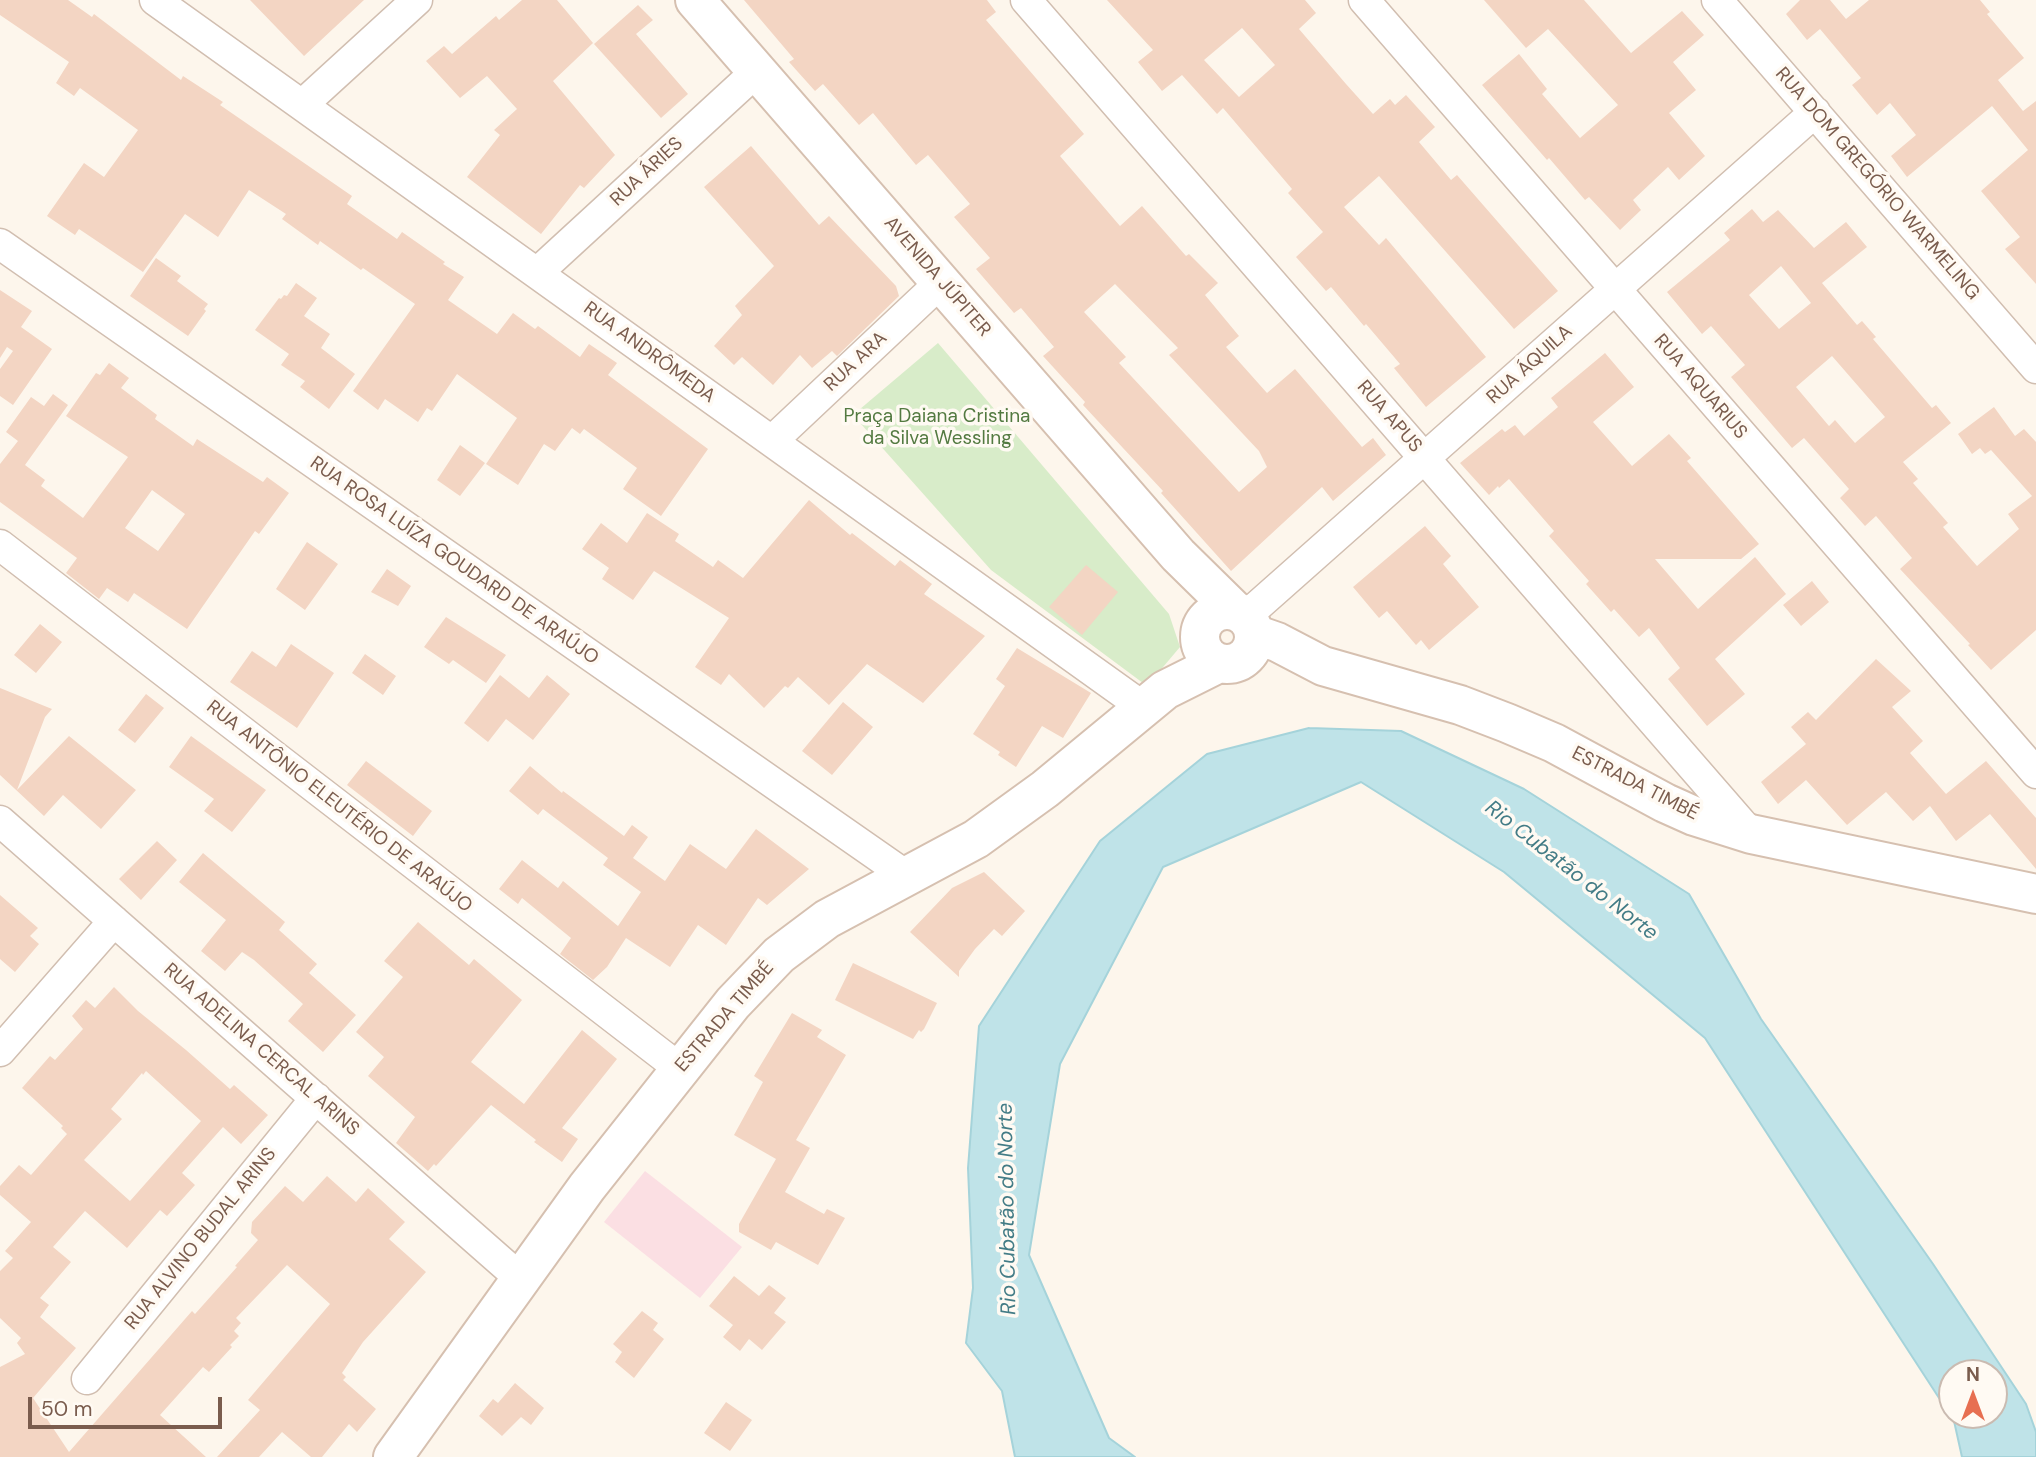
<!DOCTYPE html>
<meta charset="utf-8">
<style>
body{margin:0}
#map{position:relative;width:2036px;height:1457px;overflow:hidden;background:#fdf6ec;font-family:"DM Sans",sans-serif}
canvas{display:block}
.north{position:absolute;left:1938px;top:1359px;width:70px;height:70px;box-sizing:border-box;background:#fffaf3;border:2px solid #cabbb1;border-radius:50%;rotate:0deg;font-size:19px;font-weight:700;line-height:28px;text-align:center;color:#7a5c4d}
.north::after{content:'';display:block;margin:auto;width:24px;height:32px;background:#e76f51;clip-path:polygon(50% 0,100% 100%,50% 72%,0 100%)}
.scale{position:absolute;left:28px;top:1397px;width:194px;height:32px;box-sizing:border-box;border:4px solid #7a5c4d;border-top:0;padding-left:9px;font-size:21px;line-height:24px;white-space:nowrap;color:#7a5c4d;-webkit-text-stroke:5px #fffaf3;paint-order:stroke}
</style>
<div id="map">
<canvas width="2036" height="1457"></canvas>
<div class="north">N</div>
<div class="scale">50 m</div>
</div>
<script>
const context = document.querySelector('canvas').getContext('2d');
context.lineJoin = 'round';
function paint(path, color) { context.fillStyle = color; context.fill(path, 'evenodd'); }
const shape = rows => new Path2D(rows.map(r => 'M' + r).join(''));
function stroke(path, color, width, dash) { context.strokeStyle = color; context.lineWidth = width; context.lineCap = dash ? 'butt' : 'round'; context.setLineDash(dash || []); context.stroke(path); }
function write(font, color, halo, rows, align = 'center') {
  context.font = font + ' "DM Sans",sans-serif'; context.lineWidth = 7; context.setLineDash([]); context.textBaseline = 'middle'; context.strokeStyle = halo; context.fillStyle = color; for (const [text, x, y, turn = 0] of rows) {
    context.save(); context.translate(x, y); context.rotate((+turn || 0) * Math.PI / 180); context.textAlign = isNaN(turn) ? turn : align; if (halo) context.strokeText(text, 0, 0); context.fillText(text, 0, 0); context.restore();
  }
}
const medical = shape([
 [645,1171,742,1247,700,1298,604,1222]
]);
const green = shape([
 [938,343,1169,614,1180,647,1147,686,991,570,853,415]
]);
const water = shape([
 [1309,728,1401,731,1524,789,1689,894,1761,1019,1933,1264,2026,1404,2036,1432,2036,1457,1962,1457,1954,1421,1705,1038,1504,872,1361,782,1163,867,1060,1064,1029,1255,1109,1438,1135,1457,1015,1457,1002,1391,966,1343,973,1288,968,1168,979,1026,1100,841,1207,754,1309,728],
 [1952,1373,1994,1373,1994,1415,1952,1415,1952,1373]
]);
const building = shape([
 [0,0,68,0,92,17,94,14,181,80,183,76,223,102,220,105,352,196,347,204,397,239,402,232,445,262,443,264,464,277,448,300,497,334,513,313,535,329,538,326,580,357,589,344,617,363,608,375,708,449,661,516,623,489,637,468,584,429,580,434,572,428,555,451,544,444,518,485,486,464,517,418,457,374,432,411,427,408,418,422,385,399,378,410,353,391,415,304,363,268,361,270,320,241,318,245,282,219,286,214,249,190,218,237,185,214,143,272,79,229,75,235,47,216,84,163,104,177,138,130,80,88,74,96,56,83,69,62,0,15],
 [250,0,364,0,304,56],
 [522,0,557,0,593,43,553,81,615,155,584,188,580,185,541,234,467,177,500,135,494,130,517,109,487,76,460,98,426,61,444,46,452,54,496,16,499,20],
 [744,0,987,0,996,12,986,20,1084,134,1060,156,1120,226,1142,206,1186,256,1189,254,1218,283,1205,295,1239,336,1226,347,1267,393,1295,369,1362,447,1373,438,1386,455,1333,501,1322,487,1231,571,1161,493,1163,491,1083,405,1085,402,1043,356,1054,347,1021,308,1014,313,976,269,990,258,954,217,970,204,928,155,916,165,873,113,859,125,823,84,815,91,789,62,794,59],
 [1115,284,1178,348,1169,355,1259,451,1267,467,1239,492,1119,363,1126,357,1084,312],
 [1107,0,1305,0,1316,13,1299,29,1346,84,1373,114,1390,99,1395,105,1406,95,1435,127,1419,142,1451,180,1457,175,1558,291,1514,329,1379,176,1344,207,1379,245,1386,238,1486,357,1426,407,1394,368,1400,364,1366,324,1364,326,1331,287,1326,291,1296,257,1323,232,1288,193,1292,189,1223,108,1217,114,1182,75,1162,91,1138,62,1153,50],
 [1242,28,1275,65,1239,97,1204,60],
 [1484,0,1584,0,1631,53,1682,11,1704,35,1673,62,1696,90,1669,113,1705,156,1679,180,1668,167,1633,200,1641,210,1620,230,1589,197,1585,200,1549,158,1547,160,1482,85,1519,54,1547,89,1542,94,1580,138,1618,105,1548,29,1526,48],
 [1800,0,1830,0,1846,19,1869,0,1980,0,1990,12,1987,14,2024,58,1998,80,2023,111,2036,101,2036,284,2005,249,2020,237,1981,191,2028,150,1992,106,1907,177,1891,156,1916,135,1890,103,1877,115,1852,85,1861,78,1820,29,1807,40,1786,14],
 [638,5,653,20,636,34,688,94,661,118,594,44],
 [751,146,819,225,829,216,896,286,899,296,837,356,832,351,812,368,800,355,773,385,742,357,734,365,714,346,742,315,735,306,774,266,704,187],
 [1752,209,1763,222,1778,210,1814,248,1846,222,1867,247,1822,283,1857,325,1862,321,1876,337,1873,339,1932,408,1936,405,1951,423,1903,462,1918,479,1913,483,1948,523,1943,527,1977,566,2019,529,2008,514,2032,496,1991,450,1985,454,1980,448,1972,454,1958,434,1994,407,2015,436,2024,429,2036,442,2036,630,1991,670,1968,645,1970,644,1900,569,1912,558,1876,516,1865,526,1840,498,1849,489,1804,438,1792,448,1731,377,1745,365,1711,326,1702,334,1667,292,1730,240,1724,233],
 [1781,266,1811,303,1779,329,1749,295],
 [1832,356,1885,417,1855,443,1835,420,1829,426,1796,387],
 [156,258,181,276,177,281,208,304,204,309,206,311,188,336,130,296],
 [296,283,317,298,304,316,330,334,321,348,355,374,329,409,300,387,305,381,281,365,289,354,255,330,279,298,281,299,284,295,287,296],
 [0,290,32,311,21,327,52,349,13,405,0,396,0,369,13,351,7,347,0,358],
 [1605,353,1634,387,1593,422,1632,466,1669,434,1691,458,1687,461,1759,544,1741,559,1655,559,1698,609,1755,557,1786,594,1715,659,1745,694,1707,726,1668,679,1680,668,1649,628,1639,637,1614,609,1611,612,1586,584,1589,581,1549,536,1554,531,1509,479,1499,488,1498,486,1489,495,1460,463,1502,429,1505,432,1515,425,1524,436,1558,407,1551,398],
 [109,363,129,378,121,388,157,415,155,419,193,446,197,439,263,482,267,477,289,493,259,534,255,531,187,629,134,593,128,602,107,588,99,599,66,573,77,558,0,502,0,464,18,441,6,432,31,397,44,406,53,394,68,405,25,465,45,480,41,486,83,518,128,457,66,416,96,373,100,375],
 [152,490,185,514,158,551,125,528],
 [460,445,485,463,460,496,437,480],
 [809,500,850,535,852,533,895,566,900,560,932,584,924,594,985,636,923,703,867,664,829,705,798,677,788,688,785,686,764,708,729,674,721,685,695,667,729,618,654,571,633,600,602,579,609,568,582,549,601,523,627,543,647,513,679,534,675,541,713,567,718,560,743,578],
 [1425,526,1451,556,1443,564,1479,607,1429,650,1421,640,1416,645,1387,611,1379,618,1353,587],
 [307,542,338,564,305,610,276,589],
 [1086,565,1118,592,1082,635,1049,607],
 [387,569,411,586,398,606,371,592],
 [1812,581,1829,602,1801,626,1783,605],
 [446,617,506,655,486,683,453,660,449,664,424,647],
 [40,624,62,642,36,673,14,655],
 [291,644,334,673,297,728,230,682,252,651,276,667],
 [1017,648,1091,693,1063,738,1042,726,1016,767,998,755,1000,752,973,734,1005,686,996,679],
 [365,654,396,676,383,695,352,673],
 [1876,659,1911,691,1892,707,1923,741,1910,753,1946,794,1986,761,2036,818,2036,869,1990,814,1956,841,1930,806,1913,821,1886,792,1847,825,1806,780,1778,804,1761,782,1806,744,1791,727,1808,712,1816,720],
 [500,675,529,698,547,675,570,694,533,740,506,719,488,742,464,723],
 [0,688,52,709,45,717,17,790,69,736,136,790,101,829,63,795,44,816,0,775],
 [146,694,164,708,135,743,118,730],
 [843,702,873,727,832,775,802,751],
 [191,736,266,790,232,832,204,811,214,799,169,767],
 [366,761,432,811,413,836,347,785],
 [530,766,562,793,563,791,624,836,632,825,648,837,633,858,665,881,690,844,726,869,756,829,809,869,767,905,758,898,726,945,698,925,670,967,626,938,607,967,593,980,560,954,571,938,522,898,518,904,499,889,522,860,558,888,563,881,618,926,641,892,603,865,608,858,543,809,538,815,509,791],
 [157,841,177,860,141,900,119,879],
 [203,853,285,922,279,930,317,964,309,973,356,1015,323,1052,288,1021,303,1004,254,960,242,952,225,971,201,951,226,920,179,882],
 [984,872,1025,911,1002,936,994,929,975,949,959,971,959,977,910,932,952,888],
 [0,895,38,928,30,936,39,944,15,972,0,959],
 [418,922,469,965,474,959,522,1000,471,1062,524,1104,582,1030,617,1059,562,1128,578,1139,562,1162,534,1142,536,1140,491,1105,436,1166,434,1164,428,1171,396,1143,415,1117,368,1076,384,1057,356,1032,403,977,384,961],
 [853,963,937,1003,924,1029,921,1032,919,1030,913,1039,835,1000],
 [114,987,138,1011,186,1050,230,1089,234,1085,268,1115,241,1144,223,1127,182,1173,195,1185,167,1216,160,1210,127,1248,85,1211,53,1247,71,1262,40,1298,49,1305,40,1317,76,1348,33,1398,69,1452,192,1311,195,1314,237,1267,235,1266,258,1240,251,1233,252,1222,285,1186,303,1202,327,1176,356,1202,368,1188,405,1222,389,1239,426,1272,363,1342,342,1373,346,1377,343,1380,376,1409,357,1432,349,1424,322,1457,311,1457,282,1432,259,1457,217,1457,260,1410,248,1400,330,1304,287,1265,236,1318,241,1323,234,1331,239,1336,230,1345,232,1347,209,1372,203,1367,160,1415,206,1457,0,1457,0,1367,25,1354,17,1343,21,1338,0,1318,0,1271,13,1258,5,1251,31,1222,0,1195,0,1186,19,1165,31,1175,67,1134,61,1128,63,1126,22,1088,50,1056,55,1060,83,1029,72,1016,86,1000,95,1008],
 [146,1071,201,1121,130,1201,84,1160,122,1119,111,1109,142,1073,143,1075],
 [792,1013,822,1030,817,1037,846,1055,796,1140,810,1148,785,1192,824,1214,827,1209,845,1218,818,1265,776,1242,771,1250,739,1232,739,1224,776,1159,734,1135,763,1082,754,1076],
 [734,1276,759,1296,769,1285,786,1298,774,1313,786,1322,762,1350,749,1339,740,1351,723,1337,733,1325,709,1306],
 [642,1311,658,1323,653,1330,664,1339,634,1378,615,1362,622,1352,613,1344],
 [515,1383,544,1408,531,1425,521,1417,502,1436,479,1416,493,1399,498,1403],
 [726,1402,752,1420,730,1451,704,1433]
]);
const street = shape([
 [155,0,1143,707],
 [1026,0,1751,834],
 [1364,0,2036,773],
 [1717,0,2036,368],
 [302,105,417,0],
 [0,244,908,877],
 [537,273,757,71],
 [772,441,941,282],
 [0,545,679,1068],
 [1245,617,1815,112],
 [0,821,521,1279],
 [0,1051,114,921],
 [87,1379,316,1098]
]);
const secondary = shape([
 [695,0,1178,555,1235,611],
 '1200 637a27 27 0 1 1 54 0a27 27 0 1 1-54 0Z',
 [1254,634,1277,642,1323,666,1460,705,1507,723,1554,743,1665,803,1694,816,1751,834,2036,894],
 [393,1457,587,1187,733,1003,779,955,827,919,976,839,1045,789,1165,690,1219,663]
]);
const streetNames = [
 ["RUA ÁRIES",647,172,-43],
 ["RUA DOM GREGÓRIO WARMELING",1877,184,49],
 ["AVENIDA JÚPITER",937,277,49],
 ["RUA ANDRÔMEDA",649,353,36],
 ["RUA ARA",856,362,-43],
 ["RUA ÁQUILA",1530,365,-42],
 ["RUA AQUARIUS",1700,387,49],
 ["RUA APUS",1389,417,49],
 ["RUA ROSA LUÍZA GOUDARD DE ARAÚJO",454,561,35],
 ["ESTRADA TIMBÉ",1635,784,27],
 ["RUA ANTÔNIO ELEUTÉRIO DE ARAÚJO",339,807,38],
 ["ESTRADA TIMBÉ",725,1017,-49],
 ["RUA ADELINA CERCAL ARINS",261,1050,41],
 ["RUA ALVINO BUDAL ARINS",201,1239,-51]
];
const parkNames = [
 ["Praça Daiana Cristina",937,417],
 ["da Silva Wessling",937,439]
];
const waterNames = [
 ["Rio Cubatão do Norte",1571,871,38],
 ["Rio Cubatão do Norte",1008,1209,-91]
];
paint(medical, '#fbdfe3');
paint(green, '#d8ecc9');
paint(water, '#bfe3e8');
stroke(water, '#a5d3da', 2);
paint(building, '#f3d5c3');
stroke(street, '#d1beb0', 33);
stroke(secondary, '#d6c0b0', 42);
stroke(street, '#fff', 30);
stroke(secondary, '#fff', 38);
write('19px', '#7a5c4d', '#fffaf3', streetNames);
write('19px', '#537a41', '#fffaf3', parkNames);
write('italic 21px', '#437c86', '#fffaf3', waterNames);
</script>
